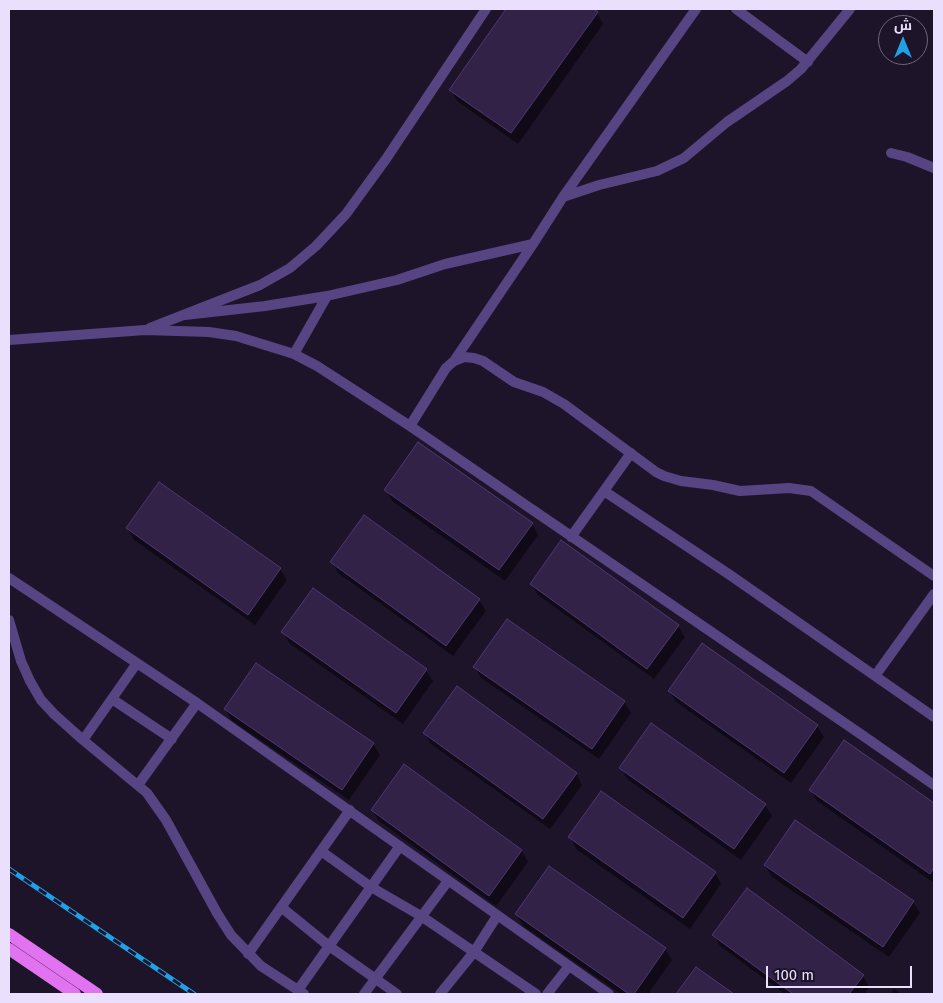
<!DOCTYPE html>
<meta charset="utf-8">
<style>
body{margin:0}
#map{position:relative;width:943px;height:1003px;overflow:hidden;background:#1d1429;font-family:"Fira Sans",Cairo,sans-serif}
canvas{display:block}
.frame{position:absolute;inset:0;border:10px solid #eadffc;pointer-events:none}
.north{position:absolute;left:878px;top:15px;width:50px;height:50px;box-sizing:border-box;background:#1d1429;border:1px solid #6f657d;border-radius:50%;rotate:0deg;font-size:14px;font-weight:700;line-height:20px;text-align:center;color:#eadffc}
.north::after{content:'';display:block;margin:auto;width:18px;height:22px;background:#20a1e7;clip-path:polygon(50% 0,100% 100%,50% 72%,0 100%)}
.scale{position:absolute;left:766px;top:966px;width:146px;height:22px;box-sizing:border-box;border:2px solid #eadffc;border-top:0;padding-left:6px;font-size:15px;line-height:18px;white-space:nowrap;color:#eadffc;-webkit-text-stroke:4px #1d1429;paint-order:stroke}
</style>
<div id="map">
<canvas width="943" height="1003"></canvas>
<div class="frame"></div>
<div class="north">ش</div>
<div class="scale">100 m</div>
</div>
<script>
const context = document.querySelector('canvas').getContext('2d');
context.lineJoin = 'round';
function paint(path, color) { context.fillStyle = color; context.fill(path, 'evenodd'); }
const shape = rows => new Path2D(rows.map(r => 'M' + r).join(''));
function stroke(path, color, width, dash) { context.strokeStyle = color; context.lineWidth = width; context.lineCap = dash ? 'butt' : 'round'; context.setLineDash(dash || []); context.stroke(path); }
const shadow = shape([
 [508,9,591,9,597,13,603,24,518,144,457,101,451,90],
 [159,484,280,569,287,580,255,625,134,540,127,528],
 [386,490,532,523,538,535,505,581,392,501],
 [562,542,678,626,685,637,654,679,538,595,531,584],
 [332,562,479,600,486,611,453,656,338,573],
 [313,590,426,670,433,681,403,724,289,643,283,632],
 [507,620,624,702,631,713,599,759,481,678,475,667],
 [669,691,817,726,824,737,791,783,676,702],
 [226,710,373,744,380,755,349,800,232,721],
 [652,725,765,805,772,816,741,860,627,779,621,768],
 [425,733,576,773,582,785,550,829,431,744],
 [844,742,934,805,934,883,817,801,810,790],
 [405,766,522,851,528,862,496,906,379,821,372,810],
 [796,822,913,902,920,913,889,957,772,877,765,865],
 [570,837,715,873,721,884,690,929,576,849],
 [549,868,665,949,672,960,648,994,621,994,523,926,516,914],
 [714,935,863,976,869,987,864,994,785,994,720,946],
 [696,969,732,994,678,994],
 [894,989,901,994,891,994]
]);
const building = shape([
 [506,9,593,9,598,12,511,133,449,90,506,9],
 [418,442,533,523,499,570,384,490,418,442],
 [159,482,281,568,248,615,126,528,159,482],
 [364,515,480,599,446,646,330,562,364,515],
 [561,540,679,625,647,669,530,584,561,540],
 [313,588,427,669,396,713,281,632,313,588],
 [507,619,625,701,592,749,473,667,507,619],
 [702,643,818,725,784,773,668,691,702,643],
 [256,663,374,743,342,790,224,709,256,663],
 [457,686,577,773,543,819,423,733,457,686],
 [651,723,766,804,734,849,619,768,651,723],
 [844,740,934,803,934,868,930,874,809,790,844,740],
 [404,764,522,850,489,896,371,810,404,764],
 [601,791,716,872,683,918,568,837,601,791],
 [795,820,914,901,883,947,764,865,795,820],
 [549,866,666,948,634,994,629,994,515,914,549,866],
 [747,888,864,975,849,994,793,994,712,935,747,888],
 [696,967,734,994,676,994,696,967]
]);
const minor = shape([
 [736,9,808,62],
 [891,153,907,157,934,168],
 [563,197,599,185,657,171,684,158,727,122,787,81,801,69,850,9],
 [185,315,265,306,327,296,397,280,445,264,533,244,563,197,696,9],
 [150,328,260,285,290,268,316,246,346,214,386,159,486,9],
 [9,340,145,330,209,332,236,336,294,354,317,366,410,426,862,735,934,785],
 [294,354,327,296],
 [454,361,533,244],
 [410,426,446,368,454,361,464,357,474,358,483,361,514,382,543,392,564,404,656,472,664,476,681,481,713,485,740,491,789,488,811,491,934,576],
 [604,491,730,575,934,717],
 [571,537,631,453],
 [9,578,197,703,609,994],
 [9,620,21,661,30,681,41,700,54,714,83,740,147,793,166,820,217,913,231,935,261,966,304,994],
 [875,676,934,594],
 [112,699,172,739],
 [83,740,137,663],
 [138,785,197,703],
 [321,851,371,887,421,916,536,994],
 [281,907,329,946,397,994],
 [248,954,350,810],
 [298,990,400,846],
 [364,994,448,881],
 [440,994,474,952,497,916],
 [547,994,569,966]
]);
const major = shape([
 [9,934,97,994],
 [9,949,75,994]
]);
const rail = shape([
 [9,869,194,994]
]);
paint(shadow, '#0007');
paint(building, '#332248');
stroke(building, '#513672', 1);
stroke(minor, '#564483', 10);
stroke(major, '#e172f0', 12);
stroke(rail, '#20a1e7', 5);
stroke(rail, '#1d1429', 3, [9]);
</script>
